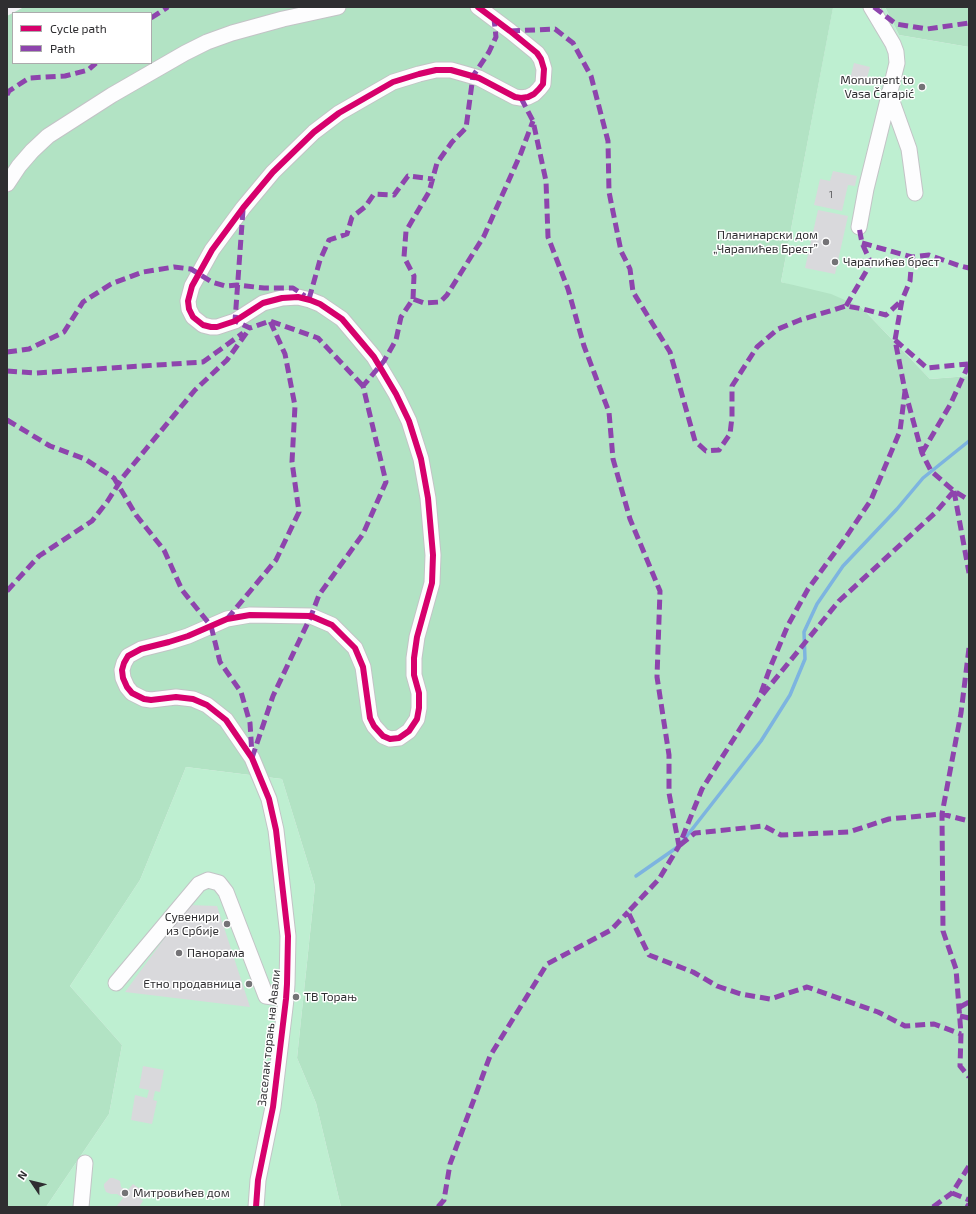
<!DOCTYPE html>
<meta charset="utf-8">
<style>
body{margin:0}
#map{position:relative;width:976px;height:1214px;overflow:hidden;background:#f3f2f6;font-family:"Exo 2",sans-serif}
canvas{display:block}
.frame{position:absolute;inset:0;border:8px solid #2f2e31;pointer-events:none}
.legend{position:absolute;left:12px;top:12px;width:140px;height:52px;box-sizing:border-box;background:#fff;border:1px solid #acabad;margin:0;padding:5px 7px;list-style:none;font-size:12px;color:#2f2e31}
.legend li{display:flex;align-items:center;gap:8px;height:20px}
.legend b{width:20px;border:1px solid #acabad}
.north{position:absolute;left:12px;top:1162px;width:40px;height:40px;-webkit-text-stroke:3px #fff;paint-order:stroke;rotate:305deg;font-size:11px;font-weight:700;line-height:16px;text-align:center;color:#2f2e31}
.north::after{content:'';display:block;margin:auto;width:14px;height:18px;background:#2f2e31;clip-path:polygon(50% 0,100% 100%,50% 72%,0 100%)}
</style>
<div id="map">
<canvas width="976" height="1214"></canvas>
<div class="frame"></div>
<ul class="legend">
<li><b style="height:5px;background:#d6006c"></b>Cycle path</li>
<li><b style="height:5px;background:#8e44ad"></b>Path</li>
</ul>
<div class="north">N</div>
</div>
<script>
const context = document.querySelector('canvas').getContext('2d');
context.lineJoin = 'round';
function paint(path, color) { context.fillStyle = color; context.fill(path, 'evenodd'); }
const shape = rows => new Path2D(rows.map(r => 'M' + r).join(''));
function stroke(path, color, width, dash) { context.strokeStyle = color; context.lineWidth = width; context.lineCap = dash ? 'butt' : 'round'; context.setLineDash(dash || []); context.stroke(path); }
function write(font, color, halo, rows, align = 'center') {
  context.font = font + ' "Exo 2",sans-serif'; context.lineWidth = 3; context.setLineDash([]); context.textBaseline = 'middle'; context.strokeStyle = halo; context.fillStyle = color; for (const [text, x, y, turn = 0] of rows) {
    context.save(); context.translate(x, y); context.rotate((+turn || 0) * Math.PI / 180); context.textAlign = isNaN(turn) ? turn : align; if (halo) context.strokeText(text, 0, 0); context.fillText(text, 0, 0); context.restore();
  }
}
const green = shape([
 [833,7,885,7,899,35,969,47,969,376,930,379,861,307,801,288,781,282],
 [186,767,282,779,315,886,297,1058,316,1103,341,1207,46,1207,109,1114,122,1045,70,986,140,880]
]);
const forest = shape([
 [24,7,834,7,833,8,781,282,831,294,861,307,930,379,969,376,969,1207,341,1207,316,1103,297,1058,315,886,282,779,186,767,140,880,70,986,122,1045,109,1114,46,1207,7,1207,7,16],
 [13,13,151,13,151,63,13,63],
 [885,7,969,7,969,47,899,35]
]);
const stream = shape([
 [636,876,679,846,761,741,790,695,805,659,804,632,817,604,843,566,897,509,923,478,969,441]
]);
const building = shape([
 [854,63,870,67,865,86,849,83],
 [833,171,857,176,855,186,848,185,842,211,814,205,820,179,830,181],
 [818,210,848,216,835,274,805,268],
 [189,905,217,906,250,1007,125,992],
 [143,1066,164,1070,160,1092,155,1091,153,1100,157,1101,152,1124,131,1120,135,1095,147,1098,149,1090,139,1088],
 [110,1178,113,1178,118,1180,120,1181,121,1187,127,1191,133,1184,143,1191,139,1197,143,1201,139,1207,116,1207,123,1198,117,1194,111,1194,106,1192,104,1187,104,1184]
]);
const minor = shape([
 [889,93,909,149,915,193],
 [7,184,19,166,32,151,48,136,112,95,185,53,207,42,232,33,283,19,338,7],
 [859,227,866,189,897,63,896,52,893,44,871,7],
 [116,983,199,884,208,880,219,883,226,892,266,996,286,999],
 [81,1207,85,1163],
 [256,1207,258,1180,273,1107,286,999,287,984,288,936,276,830,269,799,252,758,226,720,207,705,193,699,176,697,151,700,144,699,132,693,127,687,123,678,122,670,124,663,128,656,141,649,169,642,188,636,227,619,250,615,311,616,332,625,355,648,363,667,370,718,374,726,383,736,390,739,399,738,409,731,417,719,419,708,419,693,414,675,414,658,417,637,432,583,433,555,428,498,421,459,409,421,396,394,374,357,342,319,320,304,310,300,298,297,282,298,263,303,235,321,217,327,211,327,203,325,193,317,189,309,188,301,192,286,212,250,243,208,273,172,314,132,339,113,393,82,419,74,436,70,451,70,479,78,515,97,521,98,528,97,534,94,539,89,543,84,544,69,541,59,537,53,510,31,478,7]
]);
const quiet = shape([
 [874,7,896,24,927,29,969,23],
 [151,18,168,7],
 [510,31,555,29,573,43,591,76,608,141,609,192,621,251,630,269,633,292,670,352,695,441,706,451,719,450,730,434,732,417,732,386,757,347,778,329,800,320,846,306,863,309,886,315,902,300],
 [7,95,9,91,29,78,65,76,88,70,96,63],
 [521,98,533,121,546,181,548,237,568,289,584,346,609,412,613,459,630,519,660,591,657,677,669,755,669,793,679,846],
 [243,210,235,321,250,328,270,321,318,338,363,386],
 [862,243,912,257,929,255,960,266,969,268],
 [912,257,910,281,902,300,895,340,905,391,922,453,931,471,954,491,969,500],
 [309,299,320,260,329,240,347,234,352,217,365,207,374,194,394,195,408,176,433,179],
 [413,299,414,276,404,257,406,231,429,192,437,163,452,142,466,128,473,76,489,52,496,37,494,19],
 [846,306,871,263,862,243,859,227],
 [895,340,927,368,968,364],
 [7,352,29,349,64,332,83,302,111,284,143,272,174,267,191,269,212,282,225,286,237,285,264,288,293,288,305,296],
 [7,371,36,373,203,362,243,333],
 [7,420,50,446,85,459,114,478,136,515,164,550,182,590,211,626,220,662,241,692,250,723,252,755],
 [922,453,950,405,969,364],
 [954,491,936,512,839,601,759,699,702,789,679,846,659,879,628,912,649,955,693,972,717,986,741,994,770,999,807,987,878,1012,905,1026,934,1024,961,1034],
 [954,491,969,573],
 [7,591,39,556,92,521,107,502,123,477,146,449,195,390,227,360,250,328],
 [227,619,276,560,299,512,292,462,295,406,285,354,270,321],
 [969,648,961,713,942,814,943,931,956,969,961,1034,960,1066,969,1077],
 [761,693,770,668,788,625,808,589,844,540,871,500,900,431,905,391],
 [252,758,273,696,311,616,319,595,363,534,386,482,363,386,384,361,396,340,401,317,413,299,424,303,440,302,447,295,484,236,521,153,533,121],
 [680,845,695,833,764,826,781,835,849,832,889,819,942,814,969,821],
 [960,1007,969,1002],
 [960,1016,969,1018],
 [952,1193,969,1200],
 [438,1207,444,1200,450,1164,490,1056,547,964,611,930,628,912],
 [933,1207,952,1193,969,1166],
 [967,1207,969,1204]
]);
const cycleway = shape([
 [256,1207,258,1180,273,1107,286,999,287,984,288,936,276,830,269,799,252,758,226,720,207,705,193,699,176,697,151,700,144,699,132,693,127,687,123,678,122,670,124,663,128,656,141,649,169,642,188,636,227,619,250,615,311,616,332,625,355,648,363,667,370,718,374,726,383,736,390,739,399,738,409,731,417,719,419,708,419,693,414,675,414,658,417,637,432,583,433,555,428,498,421,459,409,421,396,394,374,357,342,319,320,304,310,300,298,297,282,298,263,303,235,321,217,327,211,327,203,325,193,317,189,309,188,301,192,286,212,250,243,208,273,172,314,132,339,113,393,82,419,74,436,70,451,70,479,78,515,97,521,98,528,97,534,94,539,89,543,84,544,69,541,59,537,53,510,31,478,7]
]);
const markers = [
 [922,87,4,"#747376"],
 [826,242,4,"#747376"],
 [835,262,4,"#747376"],
 [227,924,4,"#747376"],
 [179,953,4,"#747376"],
 [249,984,4,"#747376"],
 [296,997,4,"#747376"],
 [125,1193,4,"#747376"]
];
const numberNames = [
 ["1",831,195]
];
const poiNames = [
 ["Monument to",914,80],
 ["Vasa Čarapić",914,94],
 ["Планинарски дом",818,235],
 ["„Чарапићев Брест”",818,249],
 ["Чарапићев брест",843,262,"left"],
 ["Сувенири",219,917],
 ["из Србије",219,931],
 ["Панорама",187,953,"left"],
 ["Етно продавница",241,984],
 ["ТВ Торањ",304,997,"left"],
 ["Митровићев дом",133,1193,"left"]
];
const streetNames = [
 ["Заселак торањ на Авали",269,1038,-84]
];
paint(green, '#beefd1');
paint(forest, '#b2e3c4');
stroke(stream, '#7db4e0', 3.5);
paint(building, '#d9d9dc');
stroke(minor, '#c3c3c6', 17);
stroke(minor, '#fdfdfe', 15);
stroke(quiet, '#8e44ad', 5, [10, 5]);
stroke(cycleway, '#d6006c', 6);
for (const [x, y, r, color] of markers) { const dot = new Path2D(); dot.arc(x, y, r, 0, 2 * Math.PI); context.fillStyle = color; context.fill(dot); stroke(dot, '#fff', 1.5); }
write('10px', '#5c5c5e', null, numberNames);
write('12px', '#2f2e31', '#fff', poiNames, 'right');
write('12px', '#2f2e31', '#fff', streetNames);
</script>
